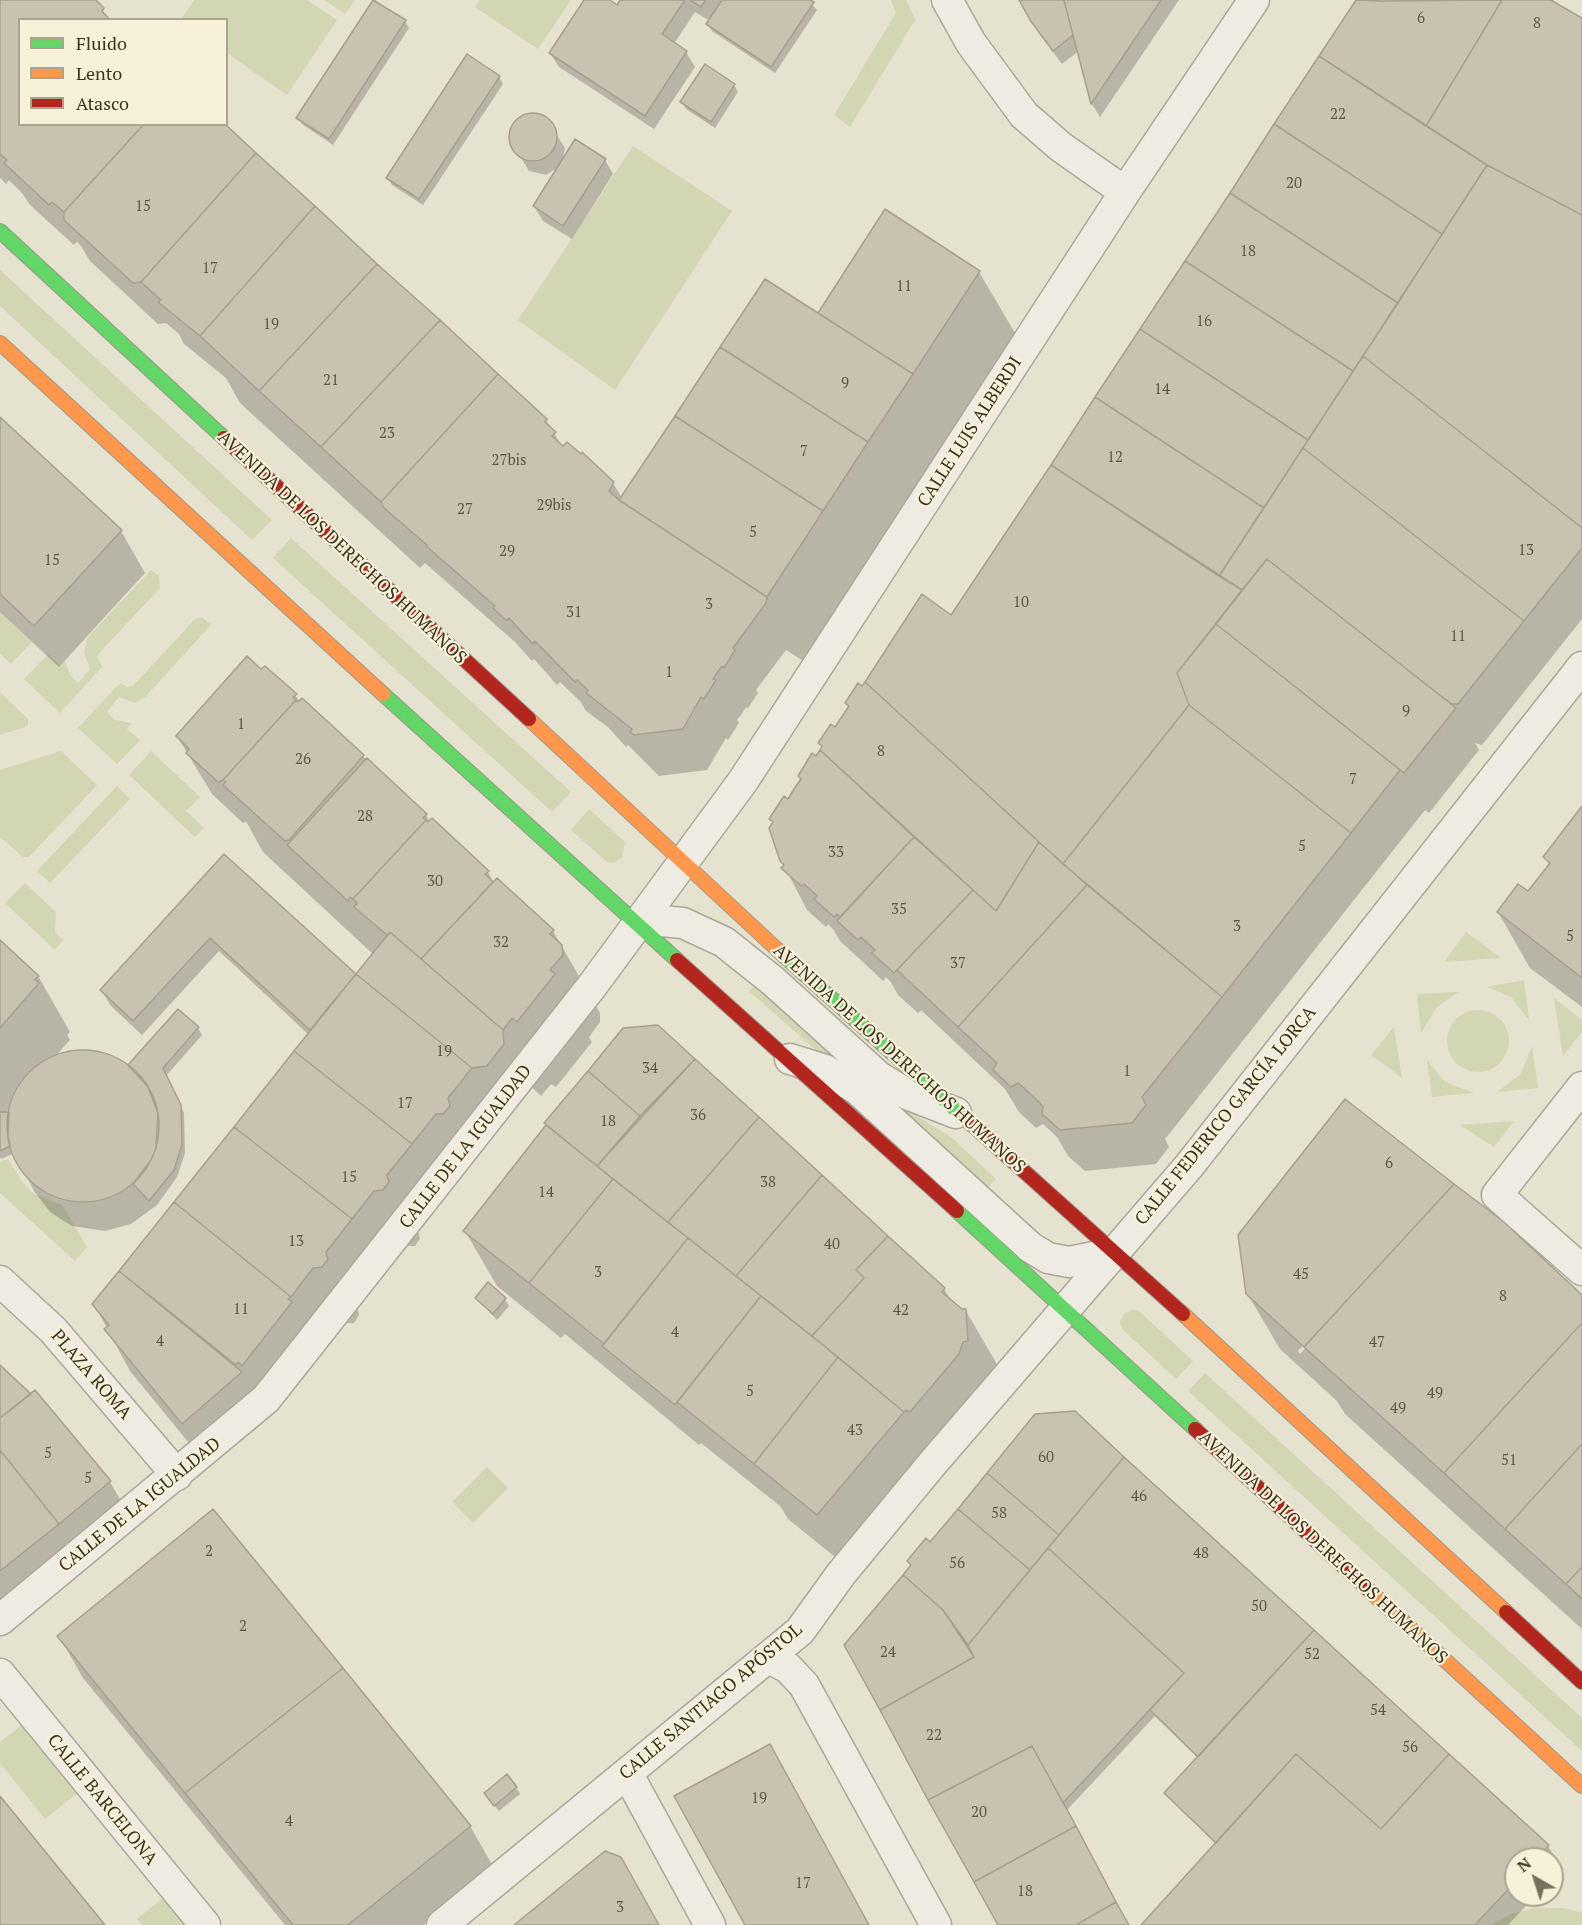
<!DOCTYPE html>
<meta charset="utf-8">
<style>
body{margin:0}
#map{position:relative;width:1582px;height:1925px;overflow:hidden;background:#e6e2d0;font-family:"PT Serif",serif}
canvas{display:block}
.legend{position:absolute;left:18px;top:18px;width:210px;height:108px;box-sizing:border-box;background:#f6f1d8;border:2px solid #aba48e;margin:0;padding:8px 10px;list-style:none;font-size:18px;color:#3b3120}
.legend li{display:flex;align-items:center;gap:12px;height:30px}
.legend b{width:30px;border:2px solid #aba48e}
.north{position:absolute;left:1504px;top:1847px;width:60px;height:60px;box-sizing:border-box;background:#f6f1d8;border:2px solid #aba48e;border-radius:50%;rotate:321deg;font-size:16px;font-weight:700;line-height:24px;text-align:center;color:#3b3120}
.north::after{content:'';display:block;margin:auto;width:21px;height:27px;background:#776f5e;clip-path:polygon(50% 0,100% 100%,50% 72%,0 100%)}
</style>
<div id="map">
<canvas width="1582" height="1925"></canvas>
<ul class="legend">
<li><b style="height:8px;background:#63d668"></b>Fluido</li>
<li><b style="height:8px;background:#ff974d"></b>Lento</li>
<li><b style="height:8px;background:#b3261e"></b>Atasco</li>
</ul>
<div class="north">N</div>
</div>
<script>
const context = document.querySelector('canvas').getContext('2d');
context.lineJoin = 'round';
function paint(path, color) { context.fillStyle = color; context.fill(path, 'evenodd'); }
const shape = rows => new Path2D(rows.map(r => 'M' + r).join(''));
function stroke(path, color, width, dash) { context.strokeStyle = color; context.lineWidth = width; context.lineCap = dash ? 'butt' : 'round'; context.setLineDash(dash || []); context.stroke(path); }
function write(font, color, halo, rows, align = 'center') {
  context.font = font + ' "PT Serif",serif'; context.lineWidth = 4.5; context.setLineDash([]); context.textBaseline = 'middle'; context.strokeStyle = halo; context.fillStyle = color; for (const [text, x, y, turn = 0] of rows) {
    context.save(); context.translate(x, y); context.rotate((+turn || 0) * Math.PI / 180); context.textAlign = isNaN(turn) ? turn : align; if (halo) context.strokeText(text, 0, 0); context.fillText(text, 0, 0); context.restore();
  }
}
const green = shape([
 [194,0,307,0,337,20,287,95,227,53,226,20,181,19],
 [324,0,355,0,345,14],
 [479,0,571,0,538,49,475,7],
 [891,0,906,0,915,20,850,127,834,115,896,13],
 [633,146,732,211,615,390,518,320],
 [0,270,272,520,252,540,0,306],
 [291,538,571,792,552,812,273,558],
 [151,570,159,576,160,588,102,650,97,656,102,667,60,713,24,679,48,654,60,665,65,661,70,675,78,683,90,669,84,652,87,638],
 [0,612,32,642,11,664,0,654],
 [202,617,211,625,146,696,135,703,119,697,107,712,115,720,132,723,127,729,140,740,117,764,78,728,120,683,127,687,134,685,194,620],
 [0,692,28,719,28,726,0,735],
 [61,751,97,785,29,857,23,857,0,837,0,770],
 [151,751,200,797,186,811,204,828,195,837,129,775],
 [117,786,130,799,50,883,37,871],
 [589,809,625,842,622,858,613,863,607,862,571,830],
 [25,883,56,912,55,932,63,940,55,950,5,903],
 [1466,932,1501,958,1444,962],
 [1524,980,1529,1020,1511,997,1487,987],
 [756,984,901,1106,951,1137,996,1179,986,1190,857,1076,816,1050,749,991],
 [1458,992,1436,1008,1421,1033,1417,994],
 [1554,998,1582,1020,1582,1032,1563,1056],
 '1447 1041a31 31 0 1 1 62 0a31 31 0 1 1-62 0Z',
 [1394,1027,1402,1078,1371,1055],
 [1532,1046,1538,1088,1497,1092,1521,1074],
 [1427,1060,1445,1082,1474,1093,1432,1097],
 [1514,1121,1494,1147,1460,1125],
 [8,1159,23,1183,34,1194,62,1205,87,1247,75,1261,0,1193,0,1162],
 [1131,1310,1138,1310,1193,1361,1176,1379,1122,1329,1120,1322,1124,1314],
 [1205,1373,1582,1718,1582,1751,1188,1391],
 [487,1467,508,1488,473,1523,452,1502],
 [23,1724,79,1792,45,1819,0,1763,0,1742],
 [165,1896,188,1925,142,1925,137,1919],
 [1533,1908,1563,1908,1579,1912,1582,1913,1582,1925,1490,1925,1511,1914]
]);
const shadow = shape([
 [0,0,93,0,109,20,20,20,20,124,546,420,563,448,613,483,622,498,818,315,885,211,979,272,1018,338,805,662,786,650,756,690,758,693,748,708,746,707,741,715,737,720,739,723,728,740,726,738,707,770,659,776,628,745,626,747,608,727,586,711,581,702,560,682,557,685,534,659,532,661,515,642,425,563,420,568,240,403,226,378,184,344,179,334,166,323,158,324,90,261,81,246,77,242,74,245,30,205,22,193,9,180,6,184,0,178],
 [375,0,405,21,409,28,333,145,302,124,298,118],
 [586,0,607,0,617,7,622,0,808,0,817,10,775,73,712,31,708,25,710,21,695,12,674,44,686,52,695,67,654,129,559,67,550,53],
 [1021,0,1179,0,1100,117,1092,104,1079,51,1062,64,1040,35],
 [1405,0,1548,0,1582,20,1582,619,1482,745,1475,743,1479,750,1429,813,1425,810,1170,1133,1165,1139,1169,1147,1156,1164,1085,1171,1068,1156,1057,1137,1043,1124,1036,1128,1019,1112,1005,1089,921,1010,918,1013,898,995,891,982,886,977,883,981,863,962,840,941,833,929,828,924,826,927,807,910,781,860,788,801,823,748,820,743,836,729,849,708,846,703,866,683,952,617,1357,1],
 [499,77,503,84,423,205,392,185,388,178],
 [734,85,738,92,715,128,686,109,682,102],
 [529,114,546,118,565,148,562,162,605,160,613,174,572,239,543,221,534,206,559,167,546,175,529,171,511,141,514,123],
 [0,419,121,531,145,573,59,667,0,612],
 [261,671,295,695,300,702,363,756,426,815,430,822,488,872,494,883,497,880,553,931,600,1013,600,1022,589,1037,592,1042,556,1087,551,1084,541,1096,527,1083,435,1186,443,1200,418,1231,420,1239,415,1246,406,1246,357,1308,359,1315,354,1323,345,1323,323,1351,315,1345,207,1465,130,1371,94,1304,309,1035,219,951,142,1035,110,1005,102,990,224,856,356,976,374,955,263,852,246,821,243,823,212,794,177,736],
 [1582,809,1582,1007,1530,968,1498,912,1528,894,1550,866,1545,857],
 [0,942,38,976,70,1032,67,1035,70,1040,53,1059,85,1052,114,1059,134,1072,130,1065,198,1028,202,1035,166,1076,184,1113,185,1153,177,1177,157,1205,131,1224,105,1231,72,1226,50,1212,34,1191,15,1153,1,1159,0,1157],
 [144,1084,151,1092,154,1101,143,1085],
 [13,1105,10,1117,5,1113],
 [658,1026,944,1289,952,1302,961,1311,966,1311,998,1366,850,1569,788,1519,780,1506,701,1443,699,1445,565,1334,561,1338,497,1286,465,1231,547,1127,545,1123],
 [1345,1101,1503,1223,1582,1296,1582,1629,1345,1414,1337,1401,1280,1349,1247,1293,1240,1235],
 [1437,1200,1439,1202,1300,1354,1298,1351],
 [477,1298,505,1299,509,1306,497,1320],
 [0,1367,110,1482,134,1523,0,1632],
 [926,1540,1548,1846,1561,1868,1552,1877,1552,1859,1516,1859,1516,1895,1536,1895,1508,1925,1143,1925,1216,1844,1166,1793,1198,1758,1155,1716,1067,1810,1129,1925,998,1925,909,1562],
 [59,1636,470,1826,494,1868,423,1925,285,1925,83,1678],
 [516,1787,520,1794,499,1811,490,1800]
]);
const building = shape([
 [0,0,96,0,104,8,102,11,110,20,20,20,20,124,144,124,64,212,52,202,49,205,4,163,7,160,0,154,0,0],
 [373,0,406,20,329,139,296,118,373,0],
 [584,0,610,0,617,5,620,0,685,0,662,34,687,51,645,116,549,53,584,0],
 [690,0,706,0,701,7,690,0],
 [722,0,810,0,814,2,771,67,706,24,722,0],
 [1019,0,1064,0,1073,35,1053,51,1030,20,1019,0],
 [1064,0,1161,0,1091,104,1073,35,1064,0],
 [1356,0,1383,1,1502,0,1426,126,1319,56,1356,0],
 [1502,0,1551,0,1582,18,1582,215,1487,165,1426,126,1502,0],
 [467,54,500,76,419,199,386,178,467,54],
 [1319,56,1487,165,1442,234,1274,124,1319,56],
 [705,64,735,84,711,122,680,102,705,64],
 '509 137a24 24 0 1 1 48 0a24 24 0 1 1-48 0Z',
 [144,124,225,124,256,153,141,282,133,283,64,220,64,212,144,124],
 [1274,124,1442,234,1398,303,1230,193,1274,124],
 [575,139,606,159,563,226,533,206,575,139],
 [256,153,315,206,200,336,158,302,161,300,141,282,256,153],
 [1487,165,1582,215,1582,528,1363,356,1487,165],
 [1230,193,1398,303,1353,371,1185,261,1230,193],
 [315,206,377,264,259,391,200,336,315,206],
 [885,209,980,271,913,374,818,313,885,209],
 [1185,261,1353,371,1308,440,1140,329,1185,261],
 [377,264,440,320,321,447,259,391,377,264],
 [765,279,913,374,868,442,720,347,765,279],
 [440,320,498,374,381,502,321,447,440,320],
 [1140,329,1308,440,1264,508,1095,397,1140,329],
 [720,347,868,442,823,511,675,416,720,347],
 [1363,356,1582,528,1582,548,1524,621,1303,448,1363,356],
 [498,374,547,419,545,422,556,432,552,436,563,446,567,442,581,454,582,452,614,482,609,491,619,500,767,597,766,603,733,648,735,650,724,668,722,666,717,673,713,679,716,680,704,699,701,697,683,729,634,735,630,732,632,729,586,693,588,690,577,680,575,682,535,641,533,644,509,618,507,621,493,608,495,606,426,546,427,545,384,508,381,502,498,374],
 [1095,397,1264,508,1219,576,1051,465,1095,397],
 [675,416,823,511,767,597,619,500,675,416],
 [0,417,122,530,34,626,0,594,0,417],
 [1303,448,1524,621,1458,704,1452,704,1441,696,1267,559,1242,590,1219,576,1303,448],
 [1051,465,1242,590,1177,673,1189,705,1063,864,865,682,922,594,951,615,1051,465],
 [1267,559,1456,708,1404,773,1216,624,1267,559],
 [1216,624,1400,770,1351,833,1189,705,1177,673,1216,624],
 [247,656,261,669,265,666,297,694,293,697,296,700,223,780,218,782,186,753,189,749,176,736,247,656],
 [865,682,1039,842,996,911,820,750,822,746,818,743,831,724,835,727,849,706,845,703,858,683,862,686,865,682],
 [302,698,364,755,289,840,285,841,223,785,226,782,223,780,296,700,298,702,302,698],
 [1189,705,1351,833,1222,997,1063,864,1189,705],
 [820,750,914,837,840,917,837,914,834,917,814,899,817,896,804,884,801,886,781,868,784,865,780,861,769,828,773,822,769,819,784,796,788,799,794,789,801,779,798,776,812,753,816,756,820,750],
 [367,758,427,814,423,818,426,820,353,899,350,897,348,901,287,845,367,758],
 [1582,806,1582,978,1497,912,1518,884,1528,891,1550,863,1543,857,1582,806],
 [432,818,489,871,485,874,493,882,421,959,390,932,387,935,354,907,357,903,353,899,426,820,428,822,432,818],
 [914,837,973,890,894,973,872,953,875,950,861,937,858,940,837,921,914,837],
 [1039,842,1087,885,958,1027,897,970,973,890,996,911,1039,842],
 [224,854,356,974,310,1030,210,938,133,1021,100,990,224,854],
 [497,878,554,930,550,934,562,945,563,955,550,970,555,974,517,1022,512,1018,503,1030,421,959,497,878],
 [1087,885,1222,997,1142,1097,1146,1105,1132,1123,1060,1130,1042,1114,1043,1106,1024,1088,1018,1083,1011,1087,993,1070,997,1063,958,1027,1087,885],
 [390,932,503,1030,504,1044,487,1066,472,1068,356,974,390,932],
 [0,940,39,976,35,979,39,983,0,1028,0,940],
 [356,974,472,1068,448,1098,450,1106,443,1114,436,1114,412,1144,294,1051,356,974],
 [178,1009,199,1027,163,1068,181,1105,182,1145,174,1170,149,1201,133,1184,151,1160,156,1148,158,1113,148,1087,128,1065,178,1009],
 [658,1025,695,1059,640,1116,588,1071,623,1028,658,1025],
 '7 1126a76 76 0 1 1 152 0a76 76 0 1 1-152 0Z',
 [294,1051,412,1144,387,1175,389,1182,383,1190,374,1191,352,1219,234,1127,294,1051],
 [695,1059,759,1117,668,1222,597,1166,695,1059],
 [588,1071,640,1116,597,1166,544,1123,588,1071],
 [1345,1099,1454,1184,1304,1347,1246,1294,1238,1235,1345,1099],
 [0,1112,9,1112,8,1136,10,1146,0,1151,0,1112],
 [759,1117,822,1175,736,1276,668,1222,759,1117],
 [546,1125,613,1179,529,1283,463,1231,546,1125],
 [234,1127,352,1219,326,1252,328,1259,322,1267,313,1268,291,1297,174,1202,234,1127],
 [822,1175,888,1236,856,1270,864,1278,812,1336,736,1276,822,1175],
 [613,1179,688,1238,604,1344,529,1283,613,1179],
 [1454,1184,1504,1222,1582,1295,1582,1323,1444,1473,1304,1347,1454,1184],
 [174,1202,291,1297,288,1299,292,1302,242,1366,238,1362,236,1365,119,1271,174,1202],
 [888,1236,945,1288,942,1292,962,1309,966,1309,968,1341,963,1342,959,1354,910,1412,906,1410,904,1412,812,1336,864,1278,856,1270,888,1236],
 [688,1238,761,1296,675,1405,602,1346,688,1238],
 [119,1271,242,1372,182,1424,104,1329,109,1325,92,1304,119,1271],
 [488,1282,506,1298,493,1314,475,1298,488,1282],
 [761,1296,838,1357,754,1464,677,1402,761,1296],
 [1582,1323,1582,1444,1505,1529,1444,1473,1582,1323],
 [838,1357,904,1412,817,1515,754,1464,838,1357],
 [0,1365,31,1394,0,1418,0,1365],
 [35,1390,111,1481,59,1524,0,1450,0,1418,35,1390],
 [1075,1411,1124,1457,1059,1535,987,1473,1035,1414,1075,1411],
 [1582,1444,1582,1567,1566,1584,1505,1529,1582,1444],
 [0,1450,59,1524,0,1571,0,1450],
 [1124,1457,1314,1630,1198,1757,1150,1710,1184,1673,1048,1548,1124,1457],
 [987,1473,1059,1535,1030,1570,958,1509,987,1473],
 [213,1509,343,1668,185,1793,57,1636,213,1509],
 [958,1509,1030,1570,968,1645,943,1610,903,1575,911,1565,907,1561,926,1538,930,1542,958,1509],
 [1048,1548,1184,1673,1063,1803,1032,1746,928,1800,880,1710,974,1657,968,1645,1048,1548],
 [1582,1567,1582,1599,1566,1584,1582,1567],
 [903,1575,943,1610,974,1657,880,1710,844,1645,903,1575],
 [1314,1630,1449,1754,1381,1829,1296,1754,1216,1843,1164,1793,1314,1630],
 [343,1668,471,1826,348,1925,293,1925,185,1793,343,1668],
 [770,1744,869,1925,745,1925,674,1796,770,1744],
 [1032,1746,1076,1826,974,1882,928,1800,1032,1746],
 [1296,1754,1381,1829,1449,1754,1549,1845,1536,1859,1516,1859,1516,1881,1475,1925,1141,1925,1296,1754],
 [507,1774,517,1787,494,1806,484,1793,507,1774],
 [0,1796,105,1925,0,1925,0,1796],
 [1076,1826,1116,1902,1076,1925,998,1925,974,1882,1076,1826],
 [605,1851,621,1857,659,1925,514,1925,605,1851],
 [1116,1902,1129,1925,1076,1925,1116,1902]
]);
const street = shape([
 [947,0,971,43,1024,115,1061,147,1125,192],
 [639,925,661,921,683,923,724,942,773,981,879,1077,907,1094,956,1113],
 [790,1059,825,1070,857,1089,1030,1247,1048,1258,1069,1262,1114,1253],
 [1582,1087,1497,1195,1582,1270],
 [0,1281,53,1330,177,1475],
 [0,1620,266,1399,592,986,743,781,1125,192,1254,0],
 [769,1658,788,1668,804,1685,936,1925],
 [0,1674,205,1925],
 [627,1773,710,1925],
 [442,1925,800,1631,841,1574,932,1464,1189,1166,1582,667]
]);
const fast = shape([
 [0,231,224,438],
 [383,694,677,960],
 [782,954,968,1121],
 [957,1211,1195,1429]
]);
const slow = shape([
 [0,343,383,694],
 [529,719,782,954],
 [1183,1314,1506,1612],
 [1371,1592,1582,1786]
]);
const jam = shape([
 [224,438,529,719],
 [677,960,957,1211],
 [968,1121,1183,1314],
 [1195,1429,1371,1592],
 [1506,1612,1582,1682]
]);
const numberNames = [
 ["6",1421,19],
 ["8",1537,24],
 ["22",1338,115],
 ["20",1294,184],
 ["15",143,207],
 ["18",1248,252],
 ["17",210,269],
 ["11",904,287],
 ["16",1204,322],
 ["19",271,325],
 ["21",331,381],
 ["9",845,384],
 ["14",1162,390],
 ["23",387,434],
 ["7",804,452],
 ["12",1115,458],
 ["27bis",509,461],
 ["29bis",554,506],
 ["27",465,510],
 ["5",753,533],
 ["13",1526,551],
 ["29",507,552],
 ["15",52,561],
 ["10",1021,603],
 ["3",709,605],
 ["31",574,613],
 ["11",1458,637],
 ["1",669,673],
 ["9",1406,712],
 ["1",241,725],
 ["8",881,752],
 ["26",303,760],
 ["7",1353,780],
 ["28",365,817],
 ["5",1302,847],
 ["33",836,853],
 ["30",435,882],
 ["35",899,910],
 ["3",1237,927],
 ["5",1570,937],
 ["32",501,943],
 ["37",958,964],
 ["19",444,1052],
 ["34",650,1069],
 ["1",1127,1072],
 ["17",405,1104],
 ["36",698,1116],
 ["18",608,1122],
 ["6",1389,1164],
 ["15",349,1178],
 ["38",768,1183],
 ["14",546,1193],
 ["13",296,1242],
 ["40",832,1245],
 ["3",598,1273],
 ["45",1301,1275],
 ["8",1503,1297],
 ["11",241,1310],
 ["42",901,1311],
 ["4",675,1333],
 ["4",160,1342],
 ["47",1377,1343],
 ["5",750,1392],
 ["49",1435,1394],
 ["49",1398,1409],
 ["43",855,1431],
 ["5",48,1454],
 ["60",1046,1458],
 ["51",1509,1461],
 ["5",88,1479],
 ["46",1139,1497],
 ["58",999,1514],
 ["2",209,1552],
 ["48",1201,1554],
 ["56",957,1564],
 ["50",1259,1607],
 ["2",243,1627],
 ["24",888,1653],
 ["52",1312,1655],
 ["54",1378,1711],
 ["22",934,1736],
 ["56",1410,1748],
 ["19",759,1799],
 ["20",979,1813],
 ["4",289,1822],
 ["17",803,1884],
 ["18",1025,1892],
 ["3",620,1908]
];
const streetNames = [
 ["CALLE LUIS ALBERDI",970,432,-57],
 ["AVENIDA DE LOS DERECHOS HUMANOS",342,548,43],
 ["AVENIDA DE LOS DERECHOS HUMANOS",899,1059,42],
 ["CALLE FEDERICO GARCÍA LORCA",1226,1116,-51],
 ["CALLE DE LA IGUALDAD",466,1147,-52],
 ["PLAZA ROMA",91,1375,49],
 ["CALLE DE LA IGUALDAD",140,1505,-39],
 ["AVENIDA DE LOS DERECHOS HUMANOS",1323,1548,43],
 ["CALLE SANTIAGO APÓSTOL",711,1702,-40],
 ["CALLE BARCELONA",102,1800,51]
];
paint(green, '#d2d6b3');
paint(shadow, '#0003');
paint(building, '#cac2b1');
stroke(building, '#a79e8f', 1.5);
stroke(street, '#aca799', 33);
stroke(fast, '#9b9689', 16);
stroke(slow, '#9b9689', 16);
stroke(jam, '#9b9689', 16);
stroke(street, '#eeece2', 30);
stroke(fast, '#63d668', 14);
stroke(slow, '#ff974d', 14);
stroke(jam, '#b3261e', 14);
write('15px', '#5f5544', null, numberNames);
write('18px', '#3b3120', '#f6f1d8', streetNames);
</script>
